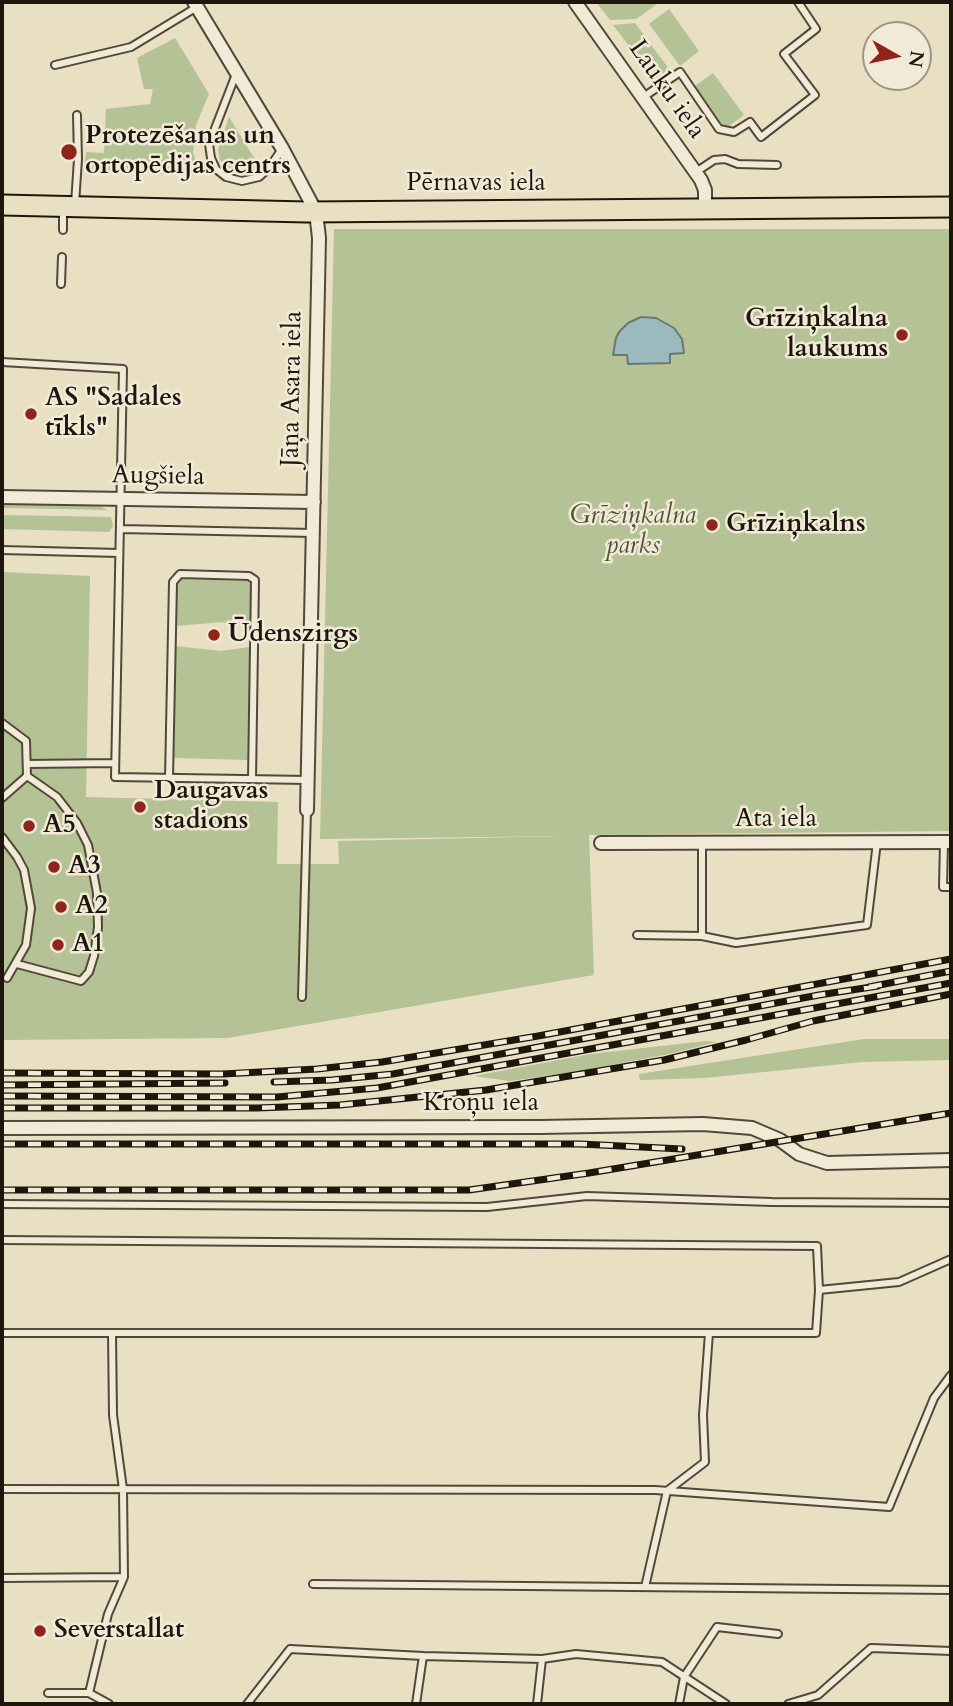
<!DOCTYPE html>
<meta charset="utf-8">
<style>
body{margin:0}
#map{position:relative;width:953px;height:1706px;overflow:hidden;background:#e9dfc2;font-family:Cardo,serif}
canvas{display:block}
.frame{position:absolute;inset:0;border:4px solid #1e160c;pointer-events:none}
.north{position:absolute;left:862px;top:21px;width:70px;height:70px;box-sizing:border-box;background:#f1ead7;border:2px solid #9d9586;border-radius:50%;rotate:99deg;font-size:19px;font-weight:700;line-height:28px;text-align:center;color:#1e160c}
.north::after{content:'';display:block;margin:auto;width:24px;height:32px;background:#8f2418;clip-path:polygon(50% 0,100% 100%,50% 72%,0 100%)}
</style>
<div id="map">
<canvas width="953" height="1706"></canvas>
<div class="frame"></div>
<div class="north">N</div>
</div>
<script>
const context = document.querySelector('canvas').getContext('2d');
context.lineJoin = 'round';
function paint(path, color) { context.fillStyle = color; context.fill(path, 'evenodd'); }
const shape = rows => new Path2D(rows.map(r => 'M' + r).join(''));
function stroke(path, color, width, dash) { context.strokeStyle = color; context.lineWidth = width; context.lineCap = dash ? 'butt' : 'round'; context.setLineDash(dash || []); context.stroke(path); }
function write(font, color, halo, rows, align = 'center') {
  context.font = font + ' Cardo,serif'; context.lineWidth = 5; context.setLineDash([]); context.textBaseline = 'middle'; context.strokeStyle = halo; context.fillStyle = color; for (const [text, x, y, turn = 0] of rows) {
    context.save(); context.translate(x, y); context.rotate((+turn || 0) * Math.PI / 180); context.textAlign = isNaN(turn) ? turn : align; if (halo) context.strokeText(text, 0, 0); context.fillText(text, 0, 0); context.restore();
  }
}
const green = shape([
 [596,2,660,2,636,19,610,20],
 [669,9,699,51,680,66,649,24],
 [635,23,672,73,657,83,613,25],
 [175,38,209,94,196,125,193,152,197,167,193,175,84,170,86,152,104,153,106,109,150,104,153,89,144,89,137,58],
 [713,73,744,115,725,129,695,86],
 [229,117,261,169,255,174,234,173,226,168,220,160,218,149],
 [334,229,951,229,951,831,589,835,594,975,228,1038,2,1040,2,572,90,576,86,797,278,802,277,864,339,864,338,841,566,836,320,839],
 [2,505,98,505,107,510,3,508],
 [2,515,111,517,113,526,109,532,2,529],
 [182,579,248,581,251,585,250,627,222,622,177,626,177,584],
 [174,646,221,651,250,647,249,760,173,758],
 [864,1039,951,1039,951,1060,862,1062,705,1078,640,1080,639,1074],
 [705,1041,717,1042,669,1054,574,1072,510,1081,474,1076,591,1054]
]);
const water = shape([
 [641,317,656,318,674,328,682,339,684,353,670,354,670,363,628,364,627,355,613,355,616,338,619,332,628,323,641,317]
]);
const service = shape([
 [55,65,131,47,197,7],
 [236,74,209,144,211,158,216,169,226,177,242,181,259,177,269,168,282,149],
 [642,98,680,72,719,129,734,132,750,122,761,137,815,95,784,54,816,29,798,2],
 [696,172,714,160,725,159,738,164,777,165],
 [75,204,78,159,77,115],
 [63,230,63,208],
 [61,284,62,257],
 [2,362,123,369,115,777,308,780],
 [120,529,313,533],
 [2,550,119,553],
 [2,723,26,741,27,776,57,797,77,823,88,845,97,893,98,927,94,956,89,972,81,981,17,964],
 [27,764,115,763],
 [169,778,173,582,180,574,249,576,255,580,252,779],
 [2,798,27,776],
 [2,837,17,857,24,870,31,908,26,945,7,978],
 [944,842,943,887,951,887],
 [637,935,702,936,702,843],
 [702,936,736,943,867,925,877,842],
 [302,997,307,810],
 [2,1204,487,1207,587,1196,772,1202,951,1203],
 [2,1240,817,1246,819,1290,899,1282,951,1259],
 [2,1333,816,1333,819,1290],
 [112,1333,113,1415,123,1489,124,1577],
 [2,1489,655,1490,889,1507,934,1398,951,1375],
 [2,1578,124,1577,108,1614,89,1693],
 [313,1584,951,1590],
 [645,1587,667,1491,705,1462,703,1415,709,1333],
 [48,1693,89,1693,109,1704],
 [247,1704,290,1649,423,1656],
 [416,1704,423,1656,542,1659,576,1654,662,1662,726,1704],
 [537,1704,542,1659],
 [679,1704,684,1677,717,1627,778,1634],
 [788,1704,818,1695,871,1648,951,1651]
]);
const minor = shape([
 [194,2,282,148,316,212,319,238,307,810],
 [575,2,701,180,705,190,705,209],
 [2,497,314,502],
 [601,843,951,842],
 [2,1128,540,1127,703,1124,752,1128,780,1140,799,1154,827,1163,951,1160]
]);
const primary = shape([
 [2,205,307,212,951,207]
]);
const rail = shape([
 [869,987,951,971],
 [2,1073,223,1074,317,1069,382,1062,538,1036,951,959],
 [274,1082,332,1080,393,1074,819,995,878,986],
 [2,1085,225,1083],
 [2,1096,277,1097,377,1088,951,983],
 [2,1108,257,1108,340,1105,486,1090,664,1060,746,1040,813,1021,951,994],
 [2,1144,580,1144,682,1149],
 [2,1190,469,1190,589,1173,951,1113]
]);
const markers = [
 [69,152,9,"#8f2418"],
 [902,335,7,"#8f2418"],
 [31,414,7,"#8f2418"],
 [712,525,7,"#8f2418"],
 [214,635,7,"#8f2418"],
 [140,807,7,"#8f2418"],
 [29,826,7,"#8f2418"],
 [54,867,7,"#8f2418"],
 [61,907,7,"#8f2418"],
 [58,945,7,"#8f2418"],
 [40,1631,7,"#8f2418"]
];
const streetNames = [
 ["Lauku iela",666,90,55],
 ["Pērnavas iela",476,184],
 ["Jāņa Asara iela",293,389,-89],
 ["Augšiela",158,477,1],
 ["Ata iela",776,820],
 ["Kroņu iela",481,1104]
];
const poiNames = [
 ["Protezēšanas un",85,137],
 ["ortopēdijas centrs",85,167],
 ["Grīziņkalna",888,320,"right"],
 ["laukums",888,350,"right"],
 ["AS \"Sadales",45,399],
 ["tīkls\"",45,429],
 ["Grīziņkalns",726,525],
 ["Ūdenszirgs",228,635],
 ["Daugavas",154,792],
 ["stadions",154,822],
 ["A5",43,826],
 ["A3",68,867],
 ["A2",75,907],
 ["A1",72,945],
 ["Severstallat",54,1631]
];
const parkNames = [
 ["Grīziņkalna",633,517],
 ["parks",633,547]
];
paint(green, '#b4c295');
paint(water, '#9bbabd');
stroke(water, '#697876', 2);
stroke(service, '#51483a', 10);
stroke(minor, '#51483a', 16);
stroke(primary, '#1e160c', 23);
stroke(service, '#f1ead7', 6);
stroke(minor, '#f1ead7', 12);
stroke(primary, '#e9dfc2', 19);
stroke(rail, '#1e160c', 7);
stroke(rail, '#f1ead7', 4.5, [13]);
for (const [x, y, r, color] of markers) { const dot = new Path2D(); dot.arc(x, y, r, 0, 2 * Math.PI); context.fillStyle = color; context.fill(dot); stroke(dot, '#f1ead7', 2.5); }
write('26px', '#1e160c', '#f1ead7', streetNames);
write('bold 26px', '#1e160c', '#f1ead7', poiNames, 'left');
write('italic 26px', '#52523c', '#f1ead7', parkNames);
</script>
